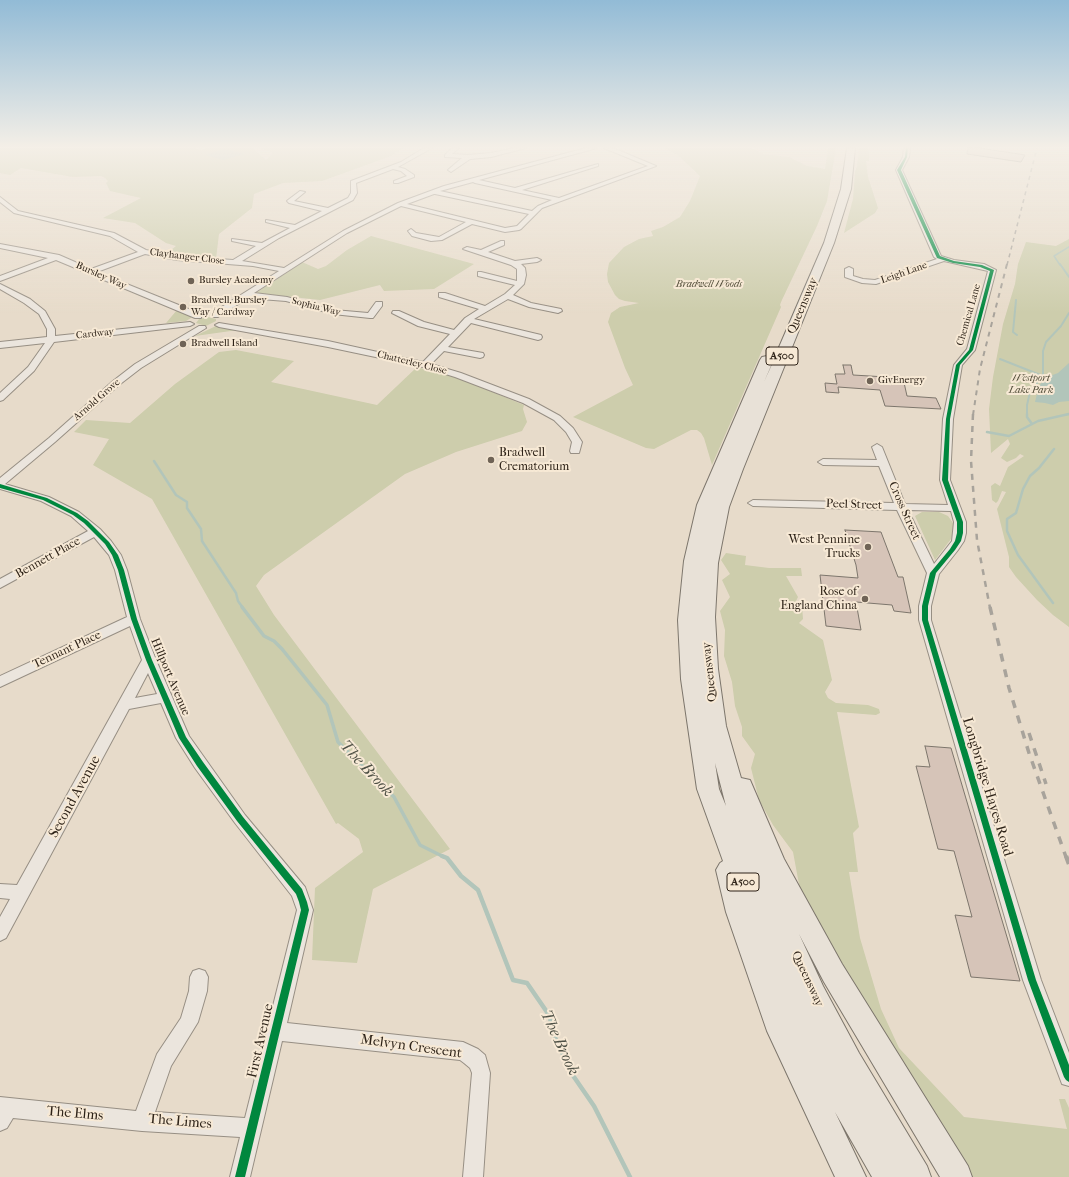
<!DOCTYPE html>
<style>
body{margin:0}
canvas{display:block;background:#e7dbca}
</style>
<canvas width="1069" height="1177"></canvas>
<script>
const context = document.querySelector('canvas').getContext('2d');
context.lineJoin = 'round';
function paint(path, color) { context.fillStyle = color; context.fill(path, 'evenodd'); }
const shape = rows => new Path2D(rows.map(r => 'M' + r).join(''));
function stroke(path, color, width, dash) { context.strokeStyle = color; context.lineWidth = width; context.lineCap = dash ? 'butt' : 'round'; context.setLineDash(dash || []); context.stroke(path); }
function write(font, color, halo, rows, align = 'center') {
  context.font = font + ' "IM FELL French Canon",serif'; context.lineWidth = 4; context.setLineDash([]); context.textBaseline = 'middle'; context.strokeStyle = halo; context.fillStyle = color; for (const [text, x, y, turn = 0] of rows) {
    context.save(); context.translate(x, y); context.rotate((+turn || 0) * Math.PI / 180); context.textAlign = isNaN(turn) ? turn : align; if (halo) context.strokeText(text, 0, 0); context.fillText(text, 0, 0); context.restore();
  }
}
const green = shape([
 [0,148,196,148,200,150,207,148,253,148,266,160,272,154,270,151,258,148,403,148,391,156,322,181,283,183,254,194,252,208,219,234,216,259,166,254,176,246,166,243,135,223,103,218,141,198,110,191,106,183,108,181,105,178,101,176,73,177,21,168,10,175,0,173],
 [666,148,752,148,763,154,789,157,807,166,825,169,828,148,836,148,827,201,817,226,781,302,780,305,781,307,712,465,704,438,701,433,697,430,691,430,654,449,646,448,573,417,633,385,625,368,608,322,611,313,620,307,639,303,625,301,619,299,615,295,608,282,607,274,609,263,624,247,639,239,653,236,651,231,663,227,680,217,690,201,700,176,680,157],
 [859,148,868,148,869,152,869,161,866,161,868,177,878,208,875,213,844,233,853,199,855,172,857,166],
 [371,236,474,264,434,289,384,291,380,285,320,300,256,293,302,262,318,269,326,266,347,250],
 [1069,239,1069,627,1053,615,1037,600,1016,577,1009,567,1009,557,997,509,1006,492,1002,491,998,501,996,503,992,500,991,486,995,483,1000,486,1008,467,1024,456,1020,454,1016,458,1007,462,1001,458,1010,444,1008,439,991,453,989,409,993,377,1003,324,1015,284,1018,264,1026,242,1056,246],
 [177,310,191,316,191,318,186,321,166,323],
 [208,317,216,319,216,321,206,326,196,323,199,319],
 [216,326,238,330,195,336],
 [236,350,294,361,271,382,377,405,417,367,456,377,524,405,523,409,527,422,522,431,456,452,405,474,264,575,256,586,274,615,450,849,373,889,357,963,312,960,315,888,363,852,359,839,338,823,336,824,152,499,93,465,109,439,74,432,86,420,130,423,175,384,219,352],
 [922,512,939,512,948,516,953,523,954,530,951,539,935,560,915,516],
 [726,553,746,556,745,565,769,568,801,568,802,576,786,576,798,597,795,603,802,606,803,619,799,623,823,640,832,680,825,692,828,698,836,703,868,705,879,709,880,713,876,715,837,712,859,827,853,833,858,872,849,872,860,938,881,1009,899,1048,964,1117,1067,1129,1059,1099,1065,1099,1069,1108,1069,1177,969,1177,881,1036,801,895,793,852,773,825,759,800,751,768,755,754,742,736,742,727,735,706,732,682,724,656,725,630,720,611,730,597,722,580,730,574,721,560]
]);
const water = shape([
 [223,149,226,149,244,154,223,160,205,155],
 [1069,363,1069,401,1059,402,1053,405,1045,403,1035,402,1039,386,1044,380,1047,377,1058,373]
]);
const streamFar4 = shape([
 [1060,265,1054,256,1069,247]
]);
const streamFar3 = shape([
 [1060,264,1069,277],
 [1016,300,1013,332,1017,335],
 [1000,359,1043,376],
 [1027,415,1027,405,1030,392,1043,375,1043,351,1046,342,1061,326,1069,313],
 [1065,415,1069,414]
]);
const streamFar2 = shape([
 [1027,414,1027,417,1032,424],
 [987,432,1009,436,1038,421,1069,414],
 [154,461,176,495,187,502,187,508,201,529,202,541,236,593,238,601,243,608],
 [1053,603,1018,555,1007,531,1007,519,1016,513,1023,489,1030,476,1039,468,1054,449]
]);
const streamFar1 = shape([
 [242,607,264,636,274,641,282,649,327,705,338,742,394,797,420,845,444,857]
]);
const stream = shape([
 [442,856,447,858,461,876,478,890,513,980,527,983,549,1015,556,1040,574,1077,594,1106,630,1177]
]);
const building = shape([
 [968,148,980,148,1025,155,1021,162,967,154,968,148],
 [843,365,851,365,853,375,903,378,907,396,936,398,941,409,885,406,880,390,838,387,839,393,826,392,825,383,837,384,835,374,845,374,843,365],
 [845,530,881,532,898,577,903,577,911,613,894,611,892,605,856,602,861,630,826,626,820,575,858,578,856,565,845,530],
 [925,746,951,748,1020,981,971,977,955,915,972,917,954,851,938,849,916,766,930,767,925,746]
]);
const minor = shape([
 [424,148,432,148,398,167,405,169,414,175,414,177,398,183,394,183,394,181,407,176,401,171,393,169,356,183,357,193,353,200,279,238,242,261,284,268,343,231,398,203,444,186,586,148,597,148,479,180,515,188,598,164,598,166,522,190,559,198,648,166,604,148,613,148,656,166,542,208,521,229,519,230,505,232,472,224,442,240,431,241,412,236,408,231,411,229,416,233,439,237,466,222,401,206,347,233,254,293,287,297,334,310,368,313,376,302,382,302,382,306,373,318,370,318,333,314,286,301,248,298,218,317,212,317,212,313,279,271,253,266,177,260,145,254,97,272,201,314,201,318,195,318,56,260,0,281,0,276,48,258,0,248,0,244,59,255,91,269,138,252,110,236,14,213,0,202,0,197,18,211,114,233,146,250,177,256,233,260,256,246,232,241,232,239,262,243,290,228,266,222,266,220,295,225,322,211,289,203,287,201,288,200,300,191,305,192,294,201,328,208,348,198,351,193,351,181,401,162,424,148],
 [473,182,475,183,552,200,538,206,532,211,440,191,473,182],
 [434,194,435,194,529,214,517,226,505,228,407,204,434,194],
 [452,148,459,148,452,154,468,155,491,153,514,148,526,148,491,157,470,159,451,172,448,170,449,169,462,158,445,157,445,155,452,148],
 [904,148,910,148,909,157,902,170,941,256,954,260,984,264,996,270,975,350,962,365,953,419,950,480,966,522,966,533,964,541,958,550,939,574,931,606,931,620,1041,980,1069,1053,1069,1086,1062,1084,1023,980,919,620,919,606,927,573,897,510,753,506,748,503,753,500,894,503,879,466,823,465,818,462,823,459,877,460,872,447,877,444,882,447,905,504,948,505,940,480,943,419,954,365,967,349,988,271,944,261,876,284,862,283,845,277,845,269,849,267,853,269,853,276,863,279,875,280,937,259,934,257,896,170,903,157,904,148],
 [908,510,951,511,954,522,952,541,934,564,908,510],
 [501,241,504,241,504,245,488,252,515,261,537,258,541,260,537,262,521,264,525,268,526,275,524,284,513,295,531,303,561,309,562,311,558,313,529,307,508,299,474,319,541,335,542,337,541,339,538,340,471,323,448,347,483,353,484,355,483,357,480,358,444,351,431,364,461,373,529,399,560,416,573,428,582,442,579,453,571,453,570,451,572,442,566,432,554,420,523,403,455,377,423,367,328,347,219,327,215,325,219,323,328,341,423,362,450,334,418,326,392,313,393,311,399,311,424,322,454,330,465,318,479,309,439,297,439,293,445,293,485,306,505,294,515,285,478,276,478,272,481,272,517,281,517,269,511,265,463,249,467,247,481,250,501,241],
 [0,284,30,299,45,311,55,329,55,336,190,322,194,324,190,326,54,342,34,371,3,400,0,401,0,393,28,367,45,343,0,348,0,342,47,337,47,329,39,314,24,303,0,289,0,284],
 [199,326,205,326,206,328,141,368,119,385,55,442,5,484,49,497,79,512,100,529,111,541,121,555,127,570,140,619,156,660,189,736,245,815,305,887,313,910,287,1023,463,1042,478,1049,485,1055,490,1073,483,1177,463,1177,472,1073,470,1068,464,1063,460,1060,282,1041,250,1177,230,1177,240,1137,142,1131,13,1118,7,1128,0,1131,0,1097,136,1111,157,1054,181,1018,189,991,190,977,193,971,199,969,205,971,208,977,207,991,198,1022,171,1066,155,1112,245,1118,297,910,292,896,235,823,195,768,176,738,161,703,129,709,6,938,0,941,0,917,10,899,0,898,0,884,17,885,142,660,130,626,0,687,0,676,127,617,115,570,109,555,94,537,0,588,0,579,88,531,71,516,41,501,0,489,0,478,49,438,113,381,135,364,199,326],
 [148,673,157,694,135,698,148,673]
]);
const highway = shape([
 [847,148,855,148,851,189,834,243,743,469,729,507,718,563,715,617,718,669,726,726,741,778,750,780,784,859,842,964,968,1166,972,1177,940,1177,824,982,799,934,823,986,859,1053,927,1166,931,1177,872,1177,835,1112,866,1177,835,1177,767,1031,726,912,716,870,720,863,723,861,697,789,681,679,678,620,684,561,697,505,760,360,762,357,767,356,772,357,774,360,764,382,824,243,841,189,847,148],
 [715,763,726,806,719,789,715,763]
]);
const railFar4 = shape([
 [1007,265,1037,148]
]);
const railFar3 = shape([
 [973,415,980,369,1007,264]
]);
const railFar2 = shape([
 [973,414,971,461,977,540,990,608]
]);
const railFar1 = shape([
 [990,607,1009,688,1029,753,1066,857],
 [1029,733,1046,784]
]);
const rail = shape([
 [1066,856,1069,864]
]);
const cycleway = shape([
 [906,148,908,148,907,157,901,170,940,256,954,261,982,265,994,270,973,350,960,365,950,419,948,480,963,522,963,533,961,541,955,550,936,573,928,606,928,620,1036,980,1069,1065,1069,1082,1066,1080,1064,1077,1028,980,922,620,922,606,930,573,950,549,955,541,957,533,957,522,942,480,946,419,956,365,969,350,990,271,980,267,953,263,937,258,897,170,905,157,906,148],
 [0,484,47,498,77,513,88,521,109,542,118,555,124,570,137,619,152,660,186,737,203,762,243,817,302,889,307,902,309,910,245,1177,235,1177,301,910,299,902,296,894,237,821,197,766,179,738,146,660,131,619,118,570,112,555,105,544,84,523,73,515,43,500,0,488,0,484]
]);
const markers = [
 [191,281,4,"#6f6356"],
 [183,307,4,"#6f6356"],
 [183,344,4,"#6f6356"],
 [870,381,4,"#6f6356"],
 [491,460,4,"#6f6356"],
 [868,547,4,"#6f6356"],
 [865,599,4,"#6f6356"]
];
const farStreetnames = [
 ["Clayhanger Close",187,257,7],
 ["Leigh Lane",904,273,-19],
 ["Bursley Way",101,276,24],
 ["Sophia Way",316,307,14],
 ["Chemical Lane",969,315,-74],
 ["Cardway",95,334,-6],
 ["Chatterley Close",412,363,14],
 ["Arnold Grove",97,400,-41]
];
const farPoinames = [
 ["Bursley Academy",199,281],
 ["Bradwell, Bursley",191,301],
 ["Way / Cardway",191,313],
 ["Bradwell Island",191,344],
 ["GivEnergy",878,381]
];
const farParknames = [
 ["Bradwell Woods",709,285],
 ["Westport",1031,379],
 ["Lake Park",1031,391]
];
const shields = [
 [782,356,32],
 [743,882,32]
];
const shieldNames = [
 ["A500",782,356],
 ["A500",743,882]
];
const streetNames = [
 ["Queensway",803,306,-67],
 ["Peel Street",854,505,2],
 ["Cross Street",904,511,66],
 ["Bennett Place",48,558,-29],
 ["Tennant Place",67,650,-25],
 ["Queensway",710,672,-96],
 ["Hillport Avenue",170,677,67],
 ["Queensway",807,979,65]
];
const poiNames = [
 ["Bradwell",499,453,"left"],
 ["Crematorium",499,467,"left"],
 ["West Pennine",860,540],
 ["Trucks",860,554],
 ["Rose of",857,592],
 ["England China",857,606]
];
const nearStreetnames = [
 ["Longbridge Hayes Road",987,787,73],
 ["Second Avenue",75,797,-61],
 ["First Avenue",261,1041,-77],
 ["Melvyn Crescent",411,1047,8],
 ["The Elms",75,1114,5],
 ["The Limes",180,1122,5]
];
const nearWaternames = [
 ["The Brook",366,769,47],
 ["The Brook",559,1043,65]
];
paint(green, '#cdcdac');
paint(water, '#b2c5ba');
stroke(streamFar4, '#b2c5ba', 1.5);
stroke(streamFar3, '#b2c5ba', 2);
stroke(streamFar2, '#b2c5ba', 2.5);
stroke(streamFar1, '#b2c5ba', 3.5);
stroke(stream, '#b2c5ba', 4.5);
paint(building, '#d6c4b8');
stroke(building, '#7d766c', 1);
stroke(minor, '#978f84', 2);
stroke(highway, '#7d766c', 2);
paint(minor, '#ebe5dd');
paint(highway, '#e8e1d7');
stroke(railFar4, '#a8a39b', 1.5, [4, 4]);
stroke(railFar3, '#a8a39b', 2, [5, 5]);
stroke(railFar2, '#a8a39b', 2.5, [6, 6]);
stroke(railFar1, '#a8a39b', 3.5, [8, 8]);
stroke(rail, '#a8a39b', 4.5, [10, 10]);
paint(cycleway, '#00873e');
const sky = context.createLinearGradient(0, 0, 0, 313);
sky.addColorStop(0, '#92bbd6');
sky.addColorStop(0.47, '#f4efe7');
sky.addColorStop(1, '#f4efe700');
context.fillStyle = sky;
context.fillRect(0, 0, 1069, 313);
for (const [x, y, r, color] of markers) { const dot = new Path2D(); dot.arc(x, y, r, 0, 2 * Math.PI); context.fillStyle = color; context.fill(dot); stroke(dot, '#f7e9d5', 1.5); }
write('10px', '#2e2318', '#f7e9d5', farStreetnames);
write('10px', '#2e2318', '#f7e9d5', farPoinames, 'left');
write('italic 10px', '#504b37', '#f7e9d5', farParknames);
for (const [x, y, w] of shields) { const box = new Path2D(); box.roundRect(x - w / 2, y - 9, w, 18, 3); context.fillStyle = '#f7e9d5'; context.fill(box); stroke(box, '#2e2318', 1); }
write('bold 11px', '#2e2318', null, shieldNames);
write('12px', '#2e2318', '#f7e9d5', streetNames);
write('12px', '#2e2318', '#f7e9d5', poiNames, 'right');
write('14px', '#2e2318', '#f7e9d5', nearStreetnames);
write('italic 16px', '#4f5146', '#f7e9d5', nearWaternames);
</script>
